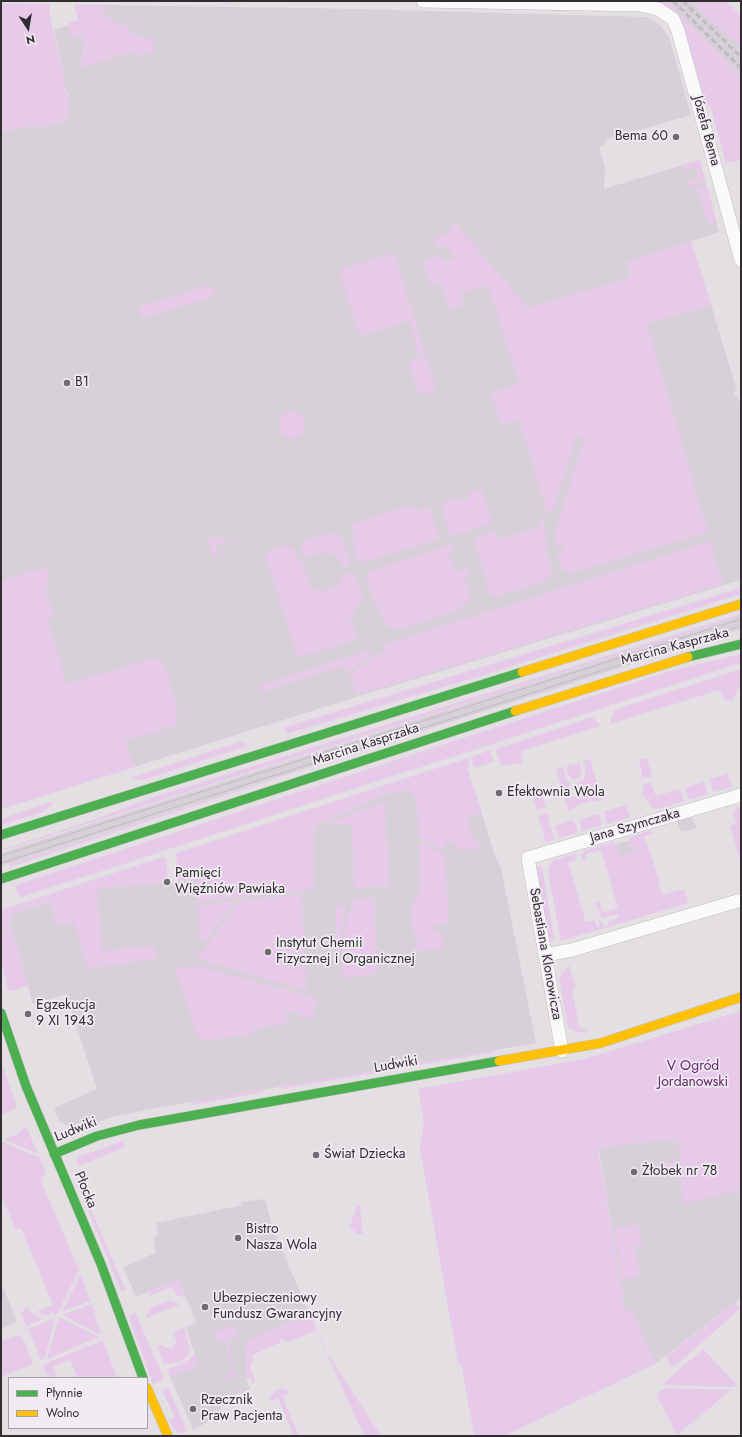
<!DOCTYPE html>
<meta charset="utf-8">
<style>
body{margin:0}
#map{position:relative;width:742px;height:1437px;overflow:hidden;background:#e3dfe3;font-family:Jost,sans-serif}
canvas{display:block}
.frame{position:absolute;inset:0;border:2px solid #302e30;pointer-events:none}
.legend{position:absolute;left:8px;top:1377px;width:140px;height:52px;box-sizing:border-box;background:#f1ebf2;border:1px solid #a49fa4;margin:0;padding:5px 7px;list-style:none;font-size:12px;color:#302e30}
.legend li{display:flex;align-items:center;gap:8px;height:20px}
.legend b{width:20px;border:1px solid #a49fa4}
.north{position:absolute;left:8px;top:8px;width:40px;height:40px;-webkit-text-stroke:3px #f1ebf2;paint-order:stroke;rotate:168deg;font-size:11px;font-weight:700;line-height:16px;text-align:center;color:#302e30}
.north::after{content:'';display:block;margin:auto;width:14px;height:18px;background:#302e30;clip-path:polygon(50% 0,100% 100%,50% 72%,0 100%)}
</style>
<div id="map">
<canvas width="742" height="1437"></canvas>
<div class="frame"></div>
<ul class="legend">
<li><b style="height:5px;background:#4caf50"></b>Płynnie</li>
<li><b style="height:5px;background:#ffc107"></b>Wolno</li>
</ul>
<div class="north">N</div>
</div>
<script>
const context = document.querySelector('canvas').getContext('2d');
context.lineJoin = 'round';
function paint(path, color) { context.fillStyle = color; context.fill(path, 'evenodd'); }
const shape = rows => new Path2D(rows.map(r => 'M' + r).join(''));
function stroke(path, color, width, dash) { context.strokeStyle = color; context.lineWidth = width; context.lineCap = dash ? 'butt' : 'round'; context.setLineDash(dash || []); context.stroke(path); }
function write(font, color, halo, rows, align = 'center') {
  context.font = font + ' Jost,sans-serif'; context.lineWidth = 3.5; context.setLineDash([]); context.textBaseline = 'middle'; context.strokeStyle = halo; context.fillStyle = color; for (const [text, x, y, turn = 0] of rows) {
    context.save(); context.translate(x, y); context.rotate((+turn || 0) * Math.PI / 180); context.textAlign = isNaN(turn) ? turn : align; if (halo) context.strokeText(text, 0, 0); context.fillText(text, 0, 0); context.restore();
  }
}
const built = shape([
 [667,1,691,1,741,48,741,76],
 [102,5,358,9,646,17,661,26,669,37,691,115,605,140,605,144,599,146,605,167,604,189,699,160,719,232,627,262,647,323,711,304,737,391,733,392,735,396,737,395,741,407,741,580,356,697,1,809,1,133,25,126,43,127,65,121,68,94,64,88,64,73,54,29,68,26,69,23,81,34,84,44,81,66,135,51,149,40,145,37,135,35,124,25,118,25,103,12],
 [741,616,741,629,1,866,1,853],
 [468,770,495,856,501,868,536,1043,162,1107,112,1117,76,1130,59,1121,54,1108,97,1089,66,994,33,1004,9,919,14,913,164,865,165,882,193,880,384,795],
 [692,817,696,828,681,832,677,821],
 [630,840,634,852,619,857,615,845],
 [676,1119,681,1162,665,1164,680,1174,737,1190,741,1198,741,1298,655,1364,632,1311,625,1311,598,1143],
 [265,1199,273,1230,310,1314,247,1341,246,1379,250,1389,240,1394,225,1396,219,1412,212,1420,193,1429,170,1377,198,1365,186,1327,196,1322,188,1302,178,1280,136,1297,123,1267,155,1253,154,1237,158,1234,156,1223,242,1205,241,1202],
 [1,1282,17,1322,1,1329]
]);
const green = shape([
 [656,1,667,1,741,76,741,160,726,163,710,105,706,106,683,24,673,11],
 [691,1,726,1,741,16,741,48],
 [1,3,50,4,50,17,64,73,64,88,69,100,68,115,65,121,43,127,25,126,1,133],
 [74,5,102,5,103,12,118,25,124,25,135,35,145,37,152,41,156,51,140,55,137,55,135,51,81,67,84,44,81,34,71,37,68,26,69,23,78,20],
 [699,160,706,181,689,186,688,182,699,179,696,167,686,170,681,166],
 [707,186,717,223,711,224,707,221,697,189],
 [454,222,528,308,626,279,632,275,627,262,691,241,711,304,647,324,708,532,569,574,561,569,557,554,564,552,563,545,556,547,555,531,585,437,577,435,553,510,547,512,519,419,501,425,491,393,519,383,488,285,461,293,464,305,449,310,441,283,431,286,423,260,438,257,443,258,445,262,454,259,452,253,446,247,436,245,434,239,452,231,451,225],
 [391,254,395,256,426,356,419,354,410,321,360,336,339,270],
 [207,286,213,288,214,291,214,295,211,297,145,318,141,317,139,313,140,307,145,305],
 [420,357,427,360,435,386,432,392,425,394,417,390,409,366,411,360],
 '279 425a13 13 0 1 1 26 0a13 13 0 1 1-26 0Z',
 [482,489,493,523,453,536,449,534,441,503,456,498,460,501,468,499,469,493],
 [404,507,418,510,429,507,439,537,436,540,368,561,363,562,357,558,351,539,355,538,351,524],
 [540,519,543,520,545,525,546,547,553,572,552,575,545,581,497,596,493,596,490,593,474,538,494,531,496,532,498,539,542,526],
 [325,534,336,534,342,538,350,562,348,565,343,567,340,560,334,555,327,552,319,553,308,558,305,556,302,552,302,546,305,541],
 [210,538,233,538,215,547,218,556,215,557,213,555,208,540],
 [710,541,723,584,357,695,350,675,372,657,385,651,383,645],
 [452,544,453,550,448,552,454,572,471,567,469,574,464,576,470,597,466,603,457,611,402,628,388,628,367,584,367,572],
 [286,545,295,551,297,557,302,562,309,583,314,589,322,591,329,590,336,587,341,581,343,574,351,574,355,577,363,596,361,602,354,608,355,614,350,616,358,640,297,657,265,553],
 [49,566,46,593,54,616,47,619,67,684,151,659,160,660,165,667,177,706,176,725,125,741,135,767,1,809,1,581],
 [741,588,741,594,487,674,286,734,284,728,292,725],
 [741,614,741,616,5,850,4,849,90,821,154,797],
 [370,650,370,655,348,673,346,665,262,692,260,685],
 [741,654,741,663,22,897,19,896,15,885,561,706,671,671],
 [741,669,741,682,732,701,725,700,719,690,610,724,614,710],
 [592,717,601,726,521,751,523,759,522,763,501,766,496,749],
 [240,742,245,742,247,746,143,780,130,778],
 [490,750,494,762,474,768,471,757],
 [468,758,470,766,467,768,482,812,466,818,473,839,477,840,480,849,457,849,456,842,445,843,445,852,420,837,415,797,407,790,384,795,318,824,314,829,314,889,198,902,196,879,178,881,176,853],
 [647,758,652,776,641,779,642,771,639,760],
 [590,759,602,800,595,802,594,800,575,806,575,808,568,810,556,769,563,767,567,780,571,784,567,788,568,793,572,797,576,797,581,791,577,783,583,780,586,772,583,761],
 [330,761,10,867,9,864,102,834],
 [579,763,582,773,580,777,574,780,569,775,566,766],
 [728,774,732,787,713,792,710,779],
 [650,782,656,796,679,789,680,790,684,801,658,809,653,808,641,793,644,789,642,784],
 [704,782,708,794,689,800,685,788],
 [541,792,546,807,537,810,532,794],
 [385,801,389,886,354,888,352,824,327,824],
 [52,802,53,804,43,812,1,825,1,819],
 [626,805,630,817,607,824,604,811],
 [739,807,741,812,741,863,730,826,736,824,733,813,736,808],
 [548,813,550,819,548,820,555,839,546,842,538,815],
 [599,814,602,825,582,831,579,820],
 [572,820,574,821,578,832,559,838,555,826],
 [652,830,653,834,644,836,660,881,658,882,662,895,684,889,688,903,561,941,548,871,552,861,575,854,577,860,568,862,586,922,595,920,597,927,600,926,598,918,605,927,609,925,608,922,619,918,618,914,602,918,595,903,599,902,603,912,618,908,601,850,585,854,587,860,583,861,581,855,584,851,614,842,619,857,634,852,629,837],
 [420,841,445,856,449,924,434,925,434,933,443,933,443,949,413,951,418,943,413,933,412,905,419,893],
 [163,857,166,859,168,882,97,889,102,951,154,946,156,957,154,959,88,969,74,922,57,926,50,901,14,913,9,919,28,986,11,991,8,990,1,962,1,910],
 [542,866,554,938,551,942,547,943,535,868],
 [302,894,305,972,308,991,197,959,239,901],
 [374,898,377,974,343,978,342,956,344,931,353,901,359,899],
 [235,901,205,941,201,941,198,906],
 [335,906,347,906,341,931,338,966],
 [569,965,576,988,572,989,579,1026,588,1031,578,1033,568,1027,559,978],
 [197,966,306,995,317,1000,314,1013,310,1017,300,1019,299,1011,286,1013,287,1024,254,1029,251,1034,207,1041,201,1040,197,1035,175,969],
 [741,1011,741,1198,737,1190,683,1204,680,1174,667,1175,665,1163,681,1162,678,1138,598,1148,625,1311,632,1310,655,1364,504,1436,474,1436,462,1367,458,1363,420,1148,424,1121,418,1089,584,1059],
 [495,1050,495,1052,282,1089,281,1086],
 [1,1061,17,1106,13,1110,1,1115],
 [263,1089,264,1092,192,1105,191,1102],
 [26,1126,38,1154,4,1139,16,1135],
 [123,1141,125,1147,79,1166,77,1162,78,1157],
 [3,1142,40,1158,46,1172,41,1181,79,1270,57,1314,54,1315,53,1312,50,1314,51,1316,36,1312,53,1305,21,1228,16,1230,1,1194,1,1143],
 [77,1183,81,1186,126,1291,121,1291],
 [357,1205,360,1206,363,1234,357,1234,350,1227],
 [638,1224,642,1245,635,1247,640,1276,622,1279,614,1229],
 [80,1276,82,1277,90,1301,62,1312],
 [178,1279,185,1298,176,1295,172,1287,149,1296,149,1292],
 [171,1300,179,1305,146,1318,150,1308],
 [735,1303,740,1309,675,1366,670,1367,667,1356],
 [90,1305,92,1305,101,1335,62,1315],
 [27,1306,34,1315,43,1319,26,1326,21,1313],
 [135,1312,163,1376,163,1380,153,1384,129,1317],
 [310,1314,326,1351,381,1436,364,1436,316,1330,289,1342,281,1339,279,1343,252,1355,254,1361,251,1362,251,1370,255,1380,253,1384,250,1377,246,1379,247,1341],
 [59,1317,99,1337,47,1359],
 [55,1318,45,1358,41,1360,28,1329],
 [231,1326,237,1330,238,1338,227,1338,236,1372,232,1378,229,1379,226,1374,235,1371,224,1338,216,1341,215,1334,217,1331],
 [184,1328,190,1350,188,1355,178,1363,164,1364,157,1347,163,1345,166,1348,172,1348,177,1343,173,1332],
 [17,1335,22,1336,33,1364,1,1377,1,1341],
 [101,1341,104,1343,117,1378,78,1378,70,1360,53,1366,57,1375,48,1378,43,1367,45,1364],
 [703,1349,737,1385,734,1387,662,1385],
 [195,1354,198,1365,170,1377,167,1369,181,1365],
 [166,1388,169,1389,187,1431,182,1433,176,1431,168,1420,175,1417,162,1390],
 [281,1388,286,1389,289,1393,282,1396,299,1436,294,1436,278,1398,271,1401,270,1397,272,1394],
 [665,1388,731,1390,677,1435,656,1394]
]);
const street = shape([
 [423,1,640,5,658,9,673,19,678,31,741,260],
 [545,955,572,950,741,900],
 [562,1051,528,858,741,795]
]);
const fast = shape([
 [688,657,741,644],
 [1,835,522,672],
 [1,879,515,711],
 [1,1013,26,1086,101,1264,143,1378],
 [54,1154,97,1136,139,1125,499,1061]
]);
const slow = shape([
 [522,672,741,604],
 [515,711,688,657],
 [499,1061,601,1043,741,997],
 [147,1388,168,1436]
]);
const tram = shape([
 [1,856,741,619],
 [1,863,741,626]
]);
const rail = shape([
 [673,1,741,68],
 [683,1,741,57]
]);
const markers = [
 [676,137,4,"#6f6c6f"],
 [67,383,4,"#6f6c6f"],
 [499,793,4,"#6f6c6f"],
 [167,882,4,"#6f6c6f"],
 [268,952,4,"#6f6c6f"],
 [28,1014,4,"#6f6c6f"],
 [316,1155,4,"#6f6c6f"],
 [634,1172,4,"#6f6c6f"],
 [238,1238,4,"#6f6c6f"],
 [205,1307,4,"#6f6c6f"],
 [193,1409,4,"#6f6c6f"]
];
const streetNames = [
 ["Józefa Bema",706,131,75],
 ["Marcina Kasprzaka",675,647,-15],
 ["Marcina Kasprzaka",366,745,-18],
 ["Jana Szymczaka",635,826,-16],
 ["Sebastiana Klonowicza",545,954,80],
 ["Ludwiki",396,1065,-10],
 ["Ludwiki",76,1130,-22],
 ["Płocka",85,1190,67]
];
const poiNames = [
 ["Bema 60",668,137,"right"],
 ["B1",75,383],
 ["Efektownia Wola",507,793],
 ["Pamięci",175,874],
 ["Więźniów Pawiaka",175,890],
 ["Instytut Chemii",276,944],
 ["Fizycznej i Organicznej",276,960],
 ["Egzekucja",36,1006],
 ["9 XI 1943",36,1022],
 ["Świat Dziecka",324,1155],
 ["Żłobek nr 78",642,1172],
 ["Bistro",246,1230],
 ["Nasza Wola",246,1246],
 ["Ubezpieczeniowy",213,1299],
 ["Fundusz Gwarancyjny",213,1315],
 ["Rzecznik",201,1401],
 ["Praw Pacjenta",201,1417]
];
const parkNames = [
 ["V Ogród",693,1067],
 ["Jordanowski",693,1083]
];
paint(built, '#d8d0d8');
paint(green, '#e7caea');
stroke(street, '#bfbcbf', 14);
stroke(fast, '#bfbcbf', 10);
stroke(slow, '#bfbcbf', 10);
stroke(street, '#fbfafb', 13);
stroke(fast, '#4caf50', 9);
stroke(slow, '#ffc107', 9);
stroke(tram, '#bebcbe', 1);
stroke(rail, '#bebcbe', 3, [6, 3]);
for (const [x, y, r, color] of markers) { const dot = new Path2D(); dot.arc(x, y, r, 0, 2 * Math.PI); context.fillStyle = color; context.fill(dot); stroke(dot, '#f1ebf2', 1.5); }
write('14px', '#302e30', '#f1ebf2', streetNames);
write('14px', '#302e30', '#f1ebf2', poiNames, 'left');
write('14px', '#65256c', '#f1ebf2', parkNames);
</script>
